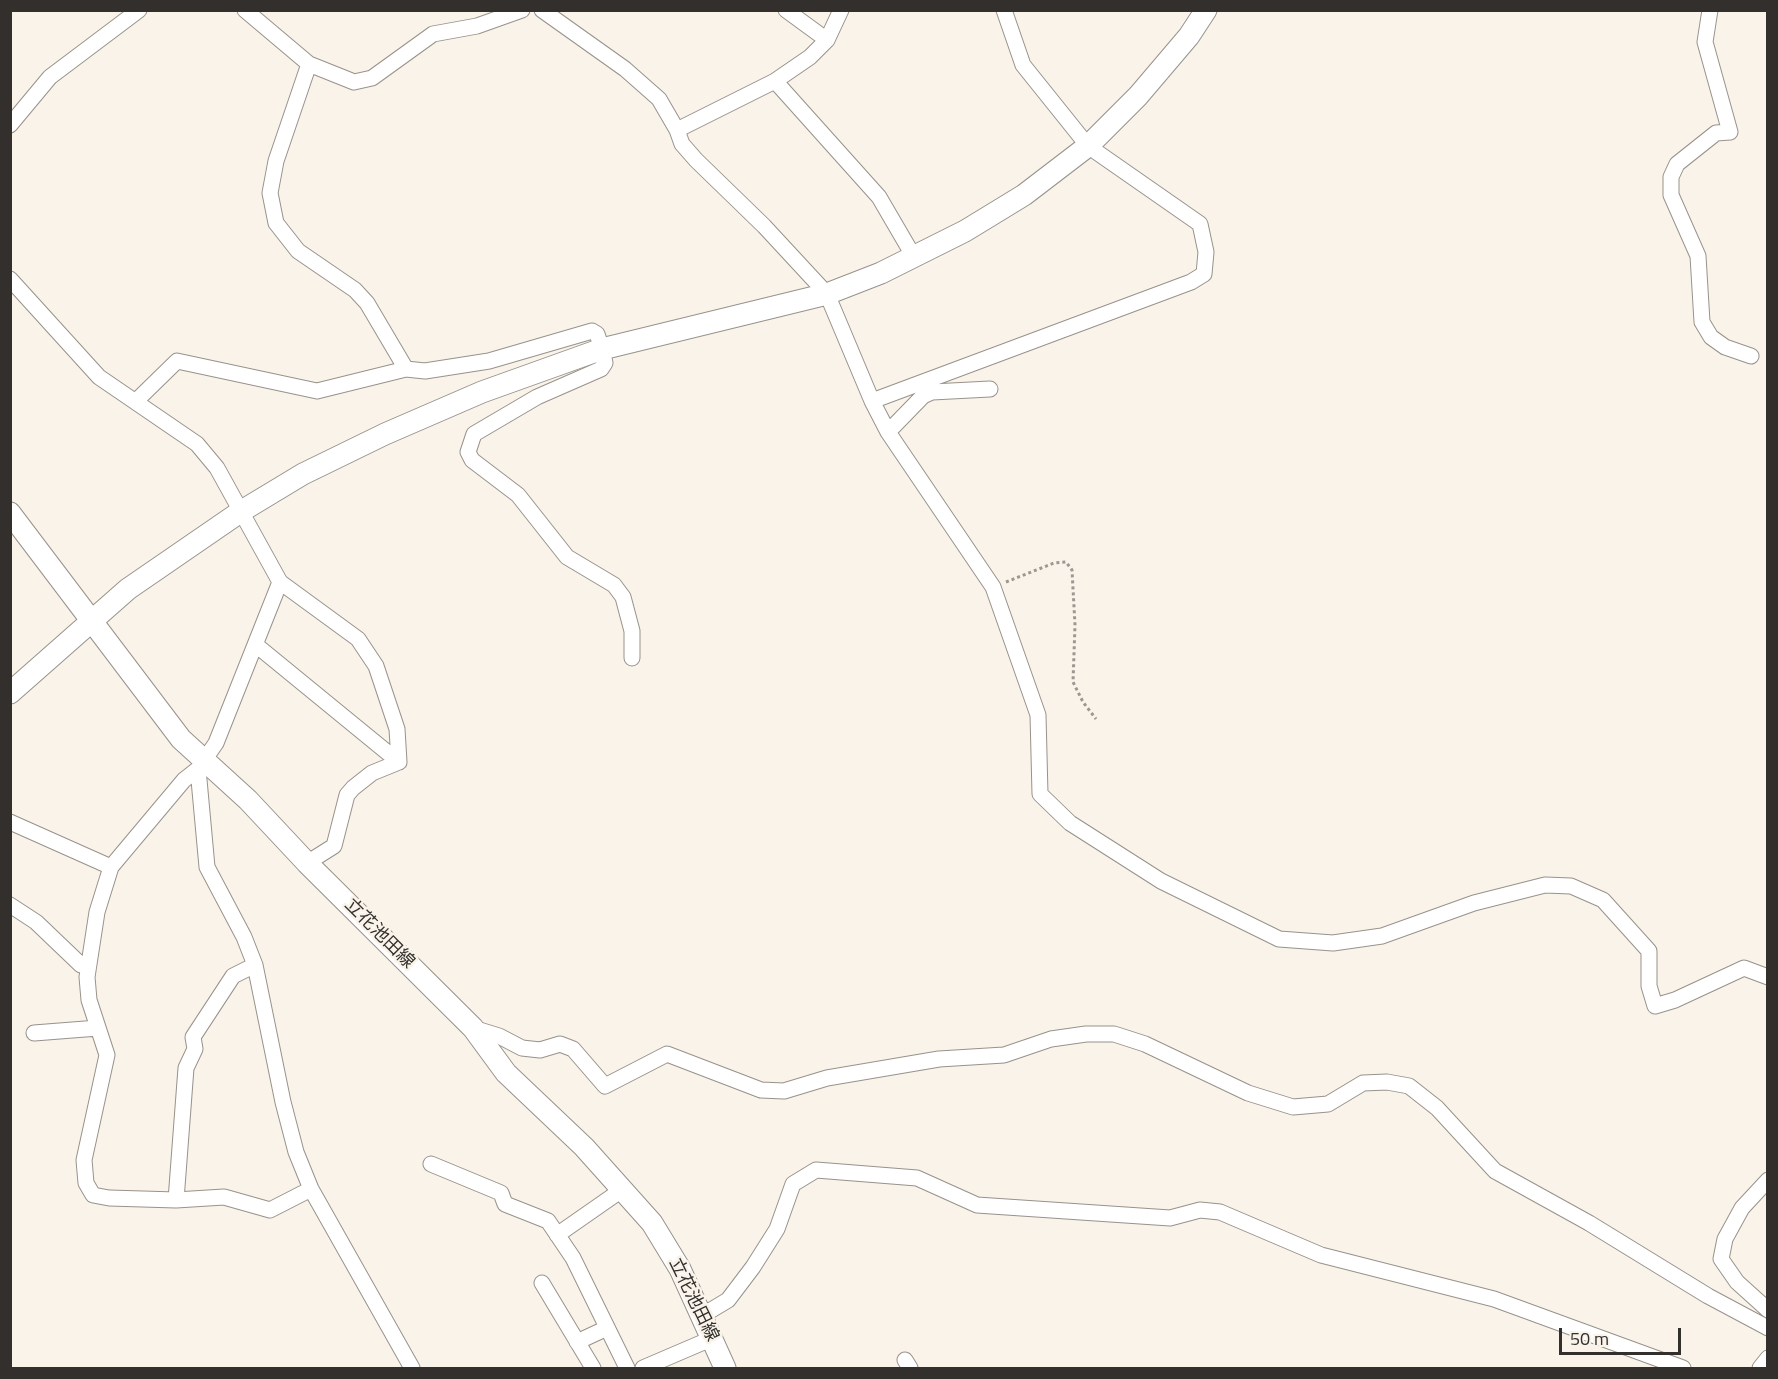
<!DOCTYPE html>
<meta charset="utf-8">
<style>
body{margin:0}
#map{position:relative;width:1778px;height:1379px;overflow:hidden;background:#f9f3ea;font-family:"Titillium Web",sans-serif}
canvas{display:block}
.frame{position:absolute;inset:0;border:12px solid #322f2c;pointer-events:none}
.scale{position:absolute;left:1559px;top:1328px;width:122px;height:27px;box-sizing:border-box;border:3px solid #322f2c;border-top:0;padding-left:8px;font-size:18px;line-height:21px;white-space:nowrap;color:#322f2c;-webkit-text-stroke:4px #f9f3ea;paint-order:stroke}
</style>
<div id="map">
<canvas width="1778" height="1379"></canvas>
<div class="frame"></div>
<div class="scale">50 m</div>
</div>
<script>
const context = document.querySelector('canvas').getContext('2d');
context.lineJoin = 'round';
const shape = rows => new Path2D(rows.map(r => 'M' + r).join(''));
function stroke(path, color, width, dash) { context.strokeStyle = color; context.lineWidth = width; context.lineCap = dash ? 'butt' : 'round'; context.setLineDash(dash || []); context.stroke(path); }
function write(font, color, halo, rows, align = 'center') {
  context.font = font + ' "Titillium Web","Noto Sans JP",sans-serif'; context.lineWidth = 5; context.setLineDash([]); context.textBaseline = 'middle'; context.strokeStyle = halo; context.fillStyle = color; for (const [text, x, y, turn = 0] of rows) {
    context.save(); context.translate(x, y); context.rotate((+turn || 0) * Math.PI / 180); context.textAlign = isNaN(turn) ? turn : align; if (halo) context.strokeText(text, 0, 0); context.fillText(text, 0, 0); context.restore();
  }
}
const path = shape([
 [1006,582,1054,563,1066,562,1072,570,1075,625,1073,682,1083,702,1096,719]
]);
const street = shape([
 [245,10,309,64,354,82,372,78,433,34,477,26,522,10],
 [542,10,625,69,659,99,677,130,775,81,810,57,827,40,841,10],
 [786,10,827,40],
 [1710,10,1705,42,1730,132,1716,133,1677,164,1671,177,1671,195,1698,256,1702,322,1711,337,1725,347,1751,356],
 [309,64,276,161,270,193,276,223,298,251,355,290,367,303,406,369],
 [775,81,879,197,914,257],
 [10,125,50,77,139,10],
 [677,130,682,144,696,160,764,226,827,294,872,401,888,432,993,587,1038,715,1040,794,1070,823,1161,881,1279,939,1333,943,1382,936,1474,903,1545,885,1571,886,1603,900,1649,951,1649,986,1655,1006,1675,1000,1744,968,1768,977],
 [10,279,99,377,197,444,217,468,280,582,216,743,198,769,207,867,244,937,255,965,283,1102,296,1152,311,1189,412,1368],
 [136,401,177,361,317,391,406,369,425,371,489,361,592,331,597,334,602,349,605,363,601,369,537,397,474,434,468,452,472,460,518,495,567,557,614,585,623,597,632,631,632,658],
 [872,401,1191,282,1204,274,1206,252,1200,224,1088,146,1023,65,1004,10],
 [888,432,923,396,932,392,990,389],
 [280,582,358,639,376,666,397,729,399,762,372,773,353,788,347,795,334,846,307,863],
 [256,645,399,762],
 [198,769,184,780,111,867,97,912,87,977,89,1000,107,1055,84,1160,86,1183,93,1195,109,1198,176,1200,224,1197,270,1210,311,1189],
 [10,822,111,867],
 [10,905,36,922,81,965,89,962],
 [473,1028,499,1036,522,1048,540,1050,560,1044,573,1049,605,1086,667,1054,761,1090,784,1091,827,1078,939,1059,1004,1055,1051,1039,1086,1034,1114,1034,1145,1044,1248,1093,1293,1107,1328,1104,1363,1083,1387,1082,1409,1086,1437,1108,1495,1171,1589,1223,1708,1296,1768,1328],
 [34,1033,98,1028],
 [431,1164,501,1193,505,1204,548,1221,573,1258,627,1368],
 [1768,1180,1742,1208,1725,1239,1721,1259,1737,1282,1768,1310],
 [176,1200,186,1068,195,1049,193,1037,233,976,255,965],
 [557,1235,623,1189],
 [542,1283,593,1368],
 [703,1315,728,1300,753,1267,777,1229,793,1184,816,1170,917,1178,977,1205,1170,1218,1200,1210,1220,1212,1321,1255,1494,1299,1683,1368],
 [577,1342,607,1328],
 [905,1360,910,1368],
 [643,1368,713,1338],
 [1760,1368,1768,1358]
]);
const secondary = shape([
 [10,513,181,739,248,800,307,863,473,1028,506,1073,584,1147,652,1223,680,1269,725,1368],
 [10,693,128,589,240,512,303,474,385,434,482,392,602,349,827,294,881,273,965,231,1024,195,1088,146,1138,96,1189,36,1206,10]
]);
const streetNames = [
 ["立花池田線",379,934,45],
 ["立花池田線",693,1300,64]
];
stroke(street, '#98928b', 17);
stroke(secondary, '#98928b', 23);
stroke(path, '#9c9791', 3, [3, 3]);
stroke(street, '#fff', 15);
stroke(secondary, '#fff', 21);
write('18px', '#322f2c', '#f9f3ea', streetNames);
</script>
